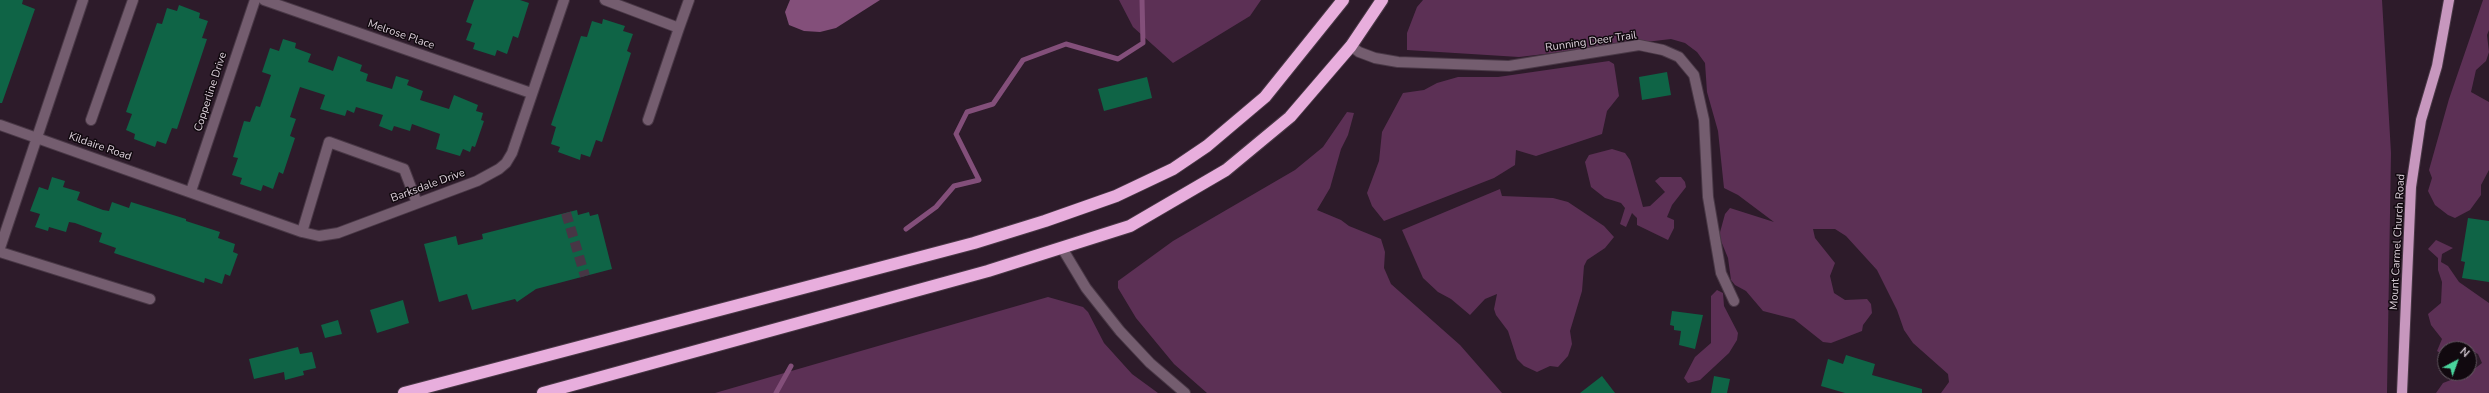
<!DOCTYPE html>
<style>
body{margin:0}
#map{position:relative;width:2489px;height:393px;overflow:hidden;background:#2d1b2a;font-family:"Nunito Sans",sans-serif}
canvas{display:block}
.north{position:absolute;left:2437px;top:341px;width:40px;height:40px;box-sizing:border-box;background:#11090f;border:1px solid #635961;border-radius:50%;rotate:41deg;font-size:11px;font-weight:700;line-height:16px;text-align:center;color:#ddd1db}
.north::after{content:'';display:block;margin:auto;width:14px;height:18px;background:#49d49c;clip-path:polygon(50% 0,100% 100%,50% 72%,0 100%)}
</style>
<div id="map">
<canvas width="2489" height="393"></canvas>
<div class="north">N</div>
</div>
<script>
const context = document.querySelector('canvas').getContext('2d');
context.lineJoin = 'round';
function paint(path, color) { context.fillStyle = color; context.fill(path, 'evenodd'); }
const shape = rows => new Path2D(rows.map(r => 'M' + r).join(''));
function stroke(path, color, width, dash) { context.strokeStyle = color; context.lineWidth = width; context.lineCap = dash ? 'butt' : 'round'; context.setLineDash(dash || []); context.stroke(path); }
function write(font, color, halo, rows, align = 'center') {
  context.font = font + ' "Nunito Sans",sans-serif'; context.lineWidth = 3; context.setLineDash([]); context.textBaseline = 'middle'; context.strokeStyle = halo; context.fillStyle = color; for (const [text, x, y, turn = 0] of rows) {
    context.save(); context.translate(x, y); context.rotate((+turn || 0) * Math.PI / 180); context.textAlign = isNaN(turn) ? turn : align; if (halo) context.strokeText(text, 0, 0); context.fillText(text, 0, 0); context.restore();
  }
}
const green = shape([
 [1119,0,1261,0,1250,16,1173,63,1133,27],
 [1423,0,2382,0,2391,153,2387,393,1941,393,1949,382,1948,374,1913,343,1904,330,1897,310,1877,270,1846,236,1835,229,1813,229,1815,238,1835,263,1830,276,1834,293,1845,300,1867,299,1871,304,1872,313,1863,325,1862,331,1831,343,1823,342,1794,319,1763,311,1746,291,1735,285,1731,280,1728,258,1719,236,1725,214,1730,208,1774,222,1738,195,1724,188,1718,131,1707,92,1705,63,1697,52,1685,43,1671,39,1519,57,1407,50,1407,33,1417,7],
 [2483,0,2489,0,2489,30,2487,35,2489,52,2486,61,2476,70,2471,92,2489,102,2489,170,2481,185,2481,195,2470,210,2455,218,2448,215,2435,205,2428,191,2432,178,2429,170,2449,99],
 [1609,61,1614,64,1619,96,1607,111,1602,134,1536,156,1516,150,1515,165,1494,178,1384,221,1372,206,1367,193,1379,161,1382,132,1403,93,1424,90,1437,83,1458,77,1498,77],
 [1347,112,1354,113,1348,135,1341,149,1330,188,1317,210,1341,220,1349,226,1381,239,1385,252,1384,268,1391,284,1460,345,1502,393,1207,393,1174,364,1136,318,1118,288,1118,281,1173,241,1295,170,1323,147],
 [1612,149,1625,153,1630,160,1643,207,1650,206,1665,192,1655,181,1660,177,1681,177,1685,182,1686,187,1672,205,1667,217,1674,220,1674,228,1668,240,1637,225,1637,218,1632,213,1626,227,1620,224,1625,208,1621,203,1605,198,1591,187,1585,162,1589,155],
 [1500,189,1502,196,1553,198,1568,202,1604,226,1614,237,1605,248,1587,260,1584,266,1582,291,1570,331,1572,344,1568,356,1558,367,1550,366,1537,372,1524,366,1517,359,1508,331,1496,315,1494,309,1497,294,1485,299,1470,315,1451,299,1438,292,1423,278,1402,230],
 [2436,240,2453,248,2442,254,2441,262,2448,266,2459,282,2489,303,2489,393,2436,393,2443,383,2469,373,2482,363,2478,354,2472,351,2469,354,2469,349,2445,349,2445,356,2437,351,2442,339,2431,325,2428,314,2441,303,2442,282,2438,270,2438,258,2428,249],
 [1717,290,1723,293,1724,306,1738,333,1737,340,1729,353,1700,380,1688,383,1684,378,1695,357,1711,343,1711,296],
 [1048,297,1083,307,1088,312,1104,343,1132,374,1158,393,715,393]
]);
const water = shape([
 [790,0,880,0,836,28,820,32,804,31,789,25,785,12]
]);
const stream = shape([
 [906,229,936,207,954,186,979,180,956,134,967,112,993,104,1023,60,1066,44,1118,59,1143,43,1142,0],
 [776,393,791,366]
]);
const building = shape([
 [0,0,23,0,22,4,35,9,2,103,0,103],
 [474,0,520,0,529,3,518,38,513,36,507,54,497,50,495,56,473,49,475,43,466,40,472,24,466,22],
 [179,5,200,13,199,18,208,21,202,38,207,39,177,129,172,128,166,144,157,141,155,147,134,139,135,134,126,130,132,114,126,112,157,23,162,24,167,8,177,11],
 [603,19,625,26,623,31,633,34,627,51,631,53,602,142,596,140,590,157,581,154,580,160,558,152,560,147,551,144,556,127,551,125,581,36,587,37,592,21,602,24],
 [283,39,296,43,295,48,311,54,308,62,333,71,338,56,362,65,360,71,368,74,366,81,392,89,396,76,409,80,407,85,423,91,420,100,449,109,454,95,478,105,476,111,483,113,481,120,484,121,475,147,472,146,470,152,463,149,460,156,436,149,440,134,412,124,410,131,394,126,392,131,379,126,383,115,356,107,354,113,347,110,345,116,320,109,325,95,300,87,290,117,296,119,290,136,295,138,283,174,279,172,273,189,263,185,261,191,240,184,242,178,232,175,238,158,233,157,244,121,250,122,256,106,260,107,271,75,262,72,270,48,279,51],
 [1667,72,1671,95,1642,100,1639,77],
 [1147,77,1152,98,1104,111,1098,89],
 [52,177,65,181,63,187,80,192,77,200,103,210,109,211,112,202,129,208,131,202,186,219,186,221,220,232,218,238,235,244,233,252,238,254,230,276,225,274,222,284,205,278,204,283,114,253,116,248,99,242,102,233,75,223,69,222,66,232,49,227,48,231,35,227,40,214,30,211,39,187,48,190],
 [577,210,578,215,589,212,590,216,598,214,612,269,536,289,517,302,515,299,472,310,467,294,439,302,424,244,456,236,458,245,483,239,482,234],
 [2468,218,2489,221,2489,282,2462,278,2465,262,2461,261],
 [403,300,409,323,377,333,370,310],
 [1672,311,1703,315,1695,349,1679,345,1681,331,1674,330,1674,326,1670,325],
 [338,320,342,334,325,338,321,325],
 [298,347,300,354,312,352,316,368,303,371,304,375,285,380,284,372,254,379,249,359],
 [1846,355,1875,364,1872,375,1922,389,1922,393,1845,393,1821,386,1828,359,1843,364],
 [1602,376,1615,393,1580,393],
 [1714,376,1730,379,1727,393,1711,393]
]);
const minorTunnel = shape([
 [566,213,585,276]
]);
const minor = shape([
 [264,0,531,93],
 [605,0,679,28,689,0],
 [1351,46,1359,52,1375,58,1398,62,1509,66,1639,45,1663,50,1679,57,1694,75,1704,120,1708,197,1721,273,1734,301],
 [91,120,133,0],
 [648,120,679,28],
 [0,125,302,232,319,236,338,233,477,181,499,169,506,163,512,153,564,0],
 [191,191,255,0],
 [302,232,329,142,404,169,417,203],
 [0,248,83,0],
 [1062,248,1086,288,1120,331,1150,363,1185,393],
 [0,252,150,299]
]);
const major = shape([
 [2402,393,2411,187,2421,120,2437,66,2449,0]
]);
const highway = shape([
 [404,393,974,243,1045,221,1116,196,1173,169,1207,146,1265,97,1343,0],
 [543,393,988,271,1130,226,1226,170,1290,117,1351,46,1382,0]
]);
const streetNames = [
 ["Melrose Place",401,35,19],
 ["Running Deer Trail",1591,42,-8],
 ["Copperline Drive",211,92,-72],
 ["Kildaire Road",100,147,19],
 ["Barksdale Drive",428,186,-20],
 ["Mount Carmel Church Road",2398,242,-87]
];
paint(green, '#5c3055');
paint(water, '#834f7a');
stroke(stream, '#834f7a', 5);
paint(building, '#0f6446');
stroke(minorTunnel, '#473645', 10, [10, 5]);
stroke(minor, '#493846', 12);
stroke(major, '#493846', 12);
stroke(highway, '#493846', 14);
stroke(minor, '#745d6f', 10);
stroke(major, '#c797be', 10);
stroke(highway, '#e8aedd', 12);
write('11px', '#ddd1db', '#11090f', streetNames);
</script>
